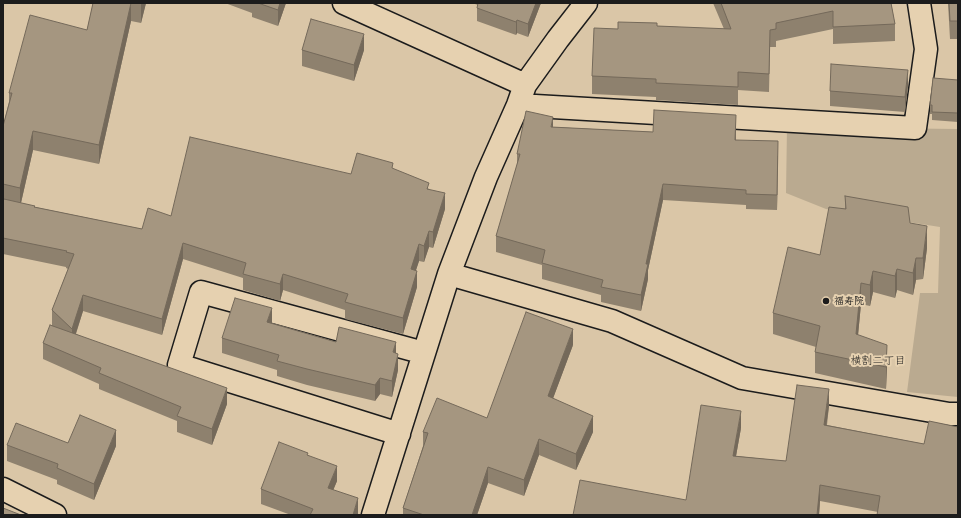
<!DOCTYPE html>
<meta charset="utf-8">
<style>
body{margin:0}
#map{position:relative;width:961px;height:518px;overflow:hidden;background:#dac6a7;font-family:Pangolin,sans-serif}
canvas{display:block}
.frame{position:absolute;inset:0;border:4px solid #1c1c1c;pointer-events:none}
</style>
<div id="map">
<canvas width="961" height="518"></canvas>
<div class="frame"></div>
</div>
<script>
const context = document.querySelector('canvas').getContext('2d');
context.lineJoin = 'round';
function paint(path, color) { context.fillStyle = color; context.fill(path, 'evenodd'); }
const shape = rows => new Path2D(rows.map(r => 'M' + r).join(''));
function stroke(path, color, width, dash) { context.strokeStyle = color; context.lineWidth = width; context.lineCap = dash ? 'butt' : 'round'; context.setLineDash(dash || []); context.stroke(path); }
function write(font, color, halo, rows, align = 'center') {
  context.font = font + ' Pangolin,"Klee One",sans-serif'; context.lineWidth = 4; context.setLineDash([]); context.textBaseline = 'middle'; context.strokeStyle = halo; context.fillStyle = color; for (const [text, x, y, turn = 0] of rows) {
    context.save(); context.translate(x, y); context.rotate((+turn || 0) * Math.PI / 180); context.textAlign = isNaN(turn) ? turn : align; if (halo) context.strokeText(text, 0, 0); context.fillText(text, 0, 0); context.restore();
  }
}
const green = shape([
 [787,127,958,129,958,397,907,392,920,293,938,293,940,227,826,209,786,193]
]);
const minor = shape([
 [344,3,525,85],
 [518,105,915,128,926,49,919,3],
 [449,274,612,321,742,378,949,414,958,414],
 [399,434,179,365,201,292,424,353],
 [373,515,449,274,486,177,518,105,525,85,558,39,586,3]
]);
const tertiary = shape([
 [3,489,55,515]
]);
const wall = shape([
 [93,3,146,3,141,23,131,21,99,164,33,150,21,203,35,207,142,229,171,216,351,174,393,169,429,189,445,209,433,248,429,247,424,262,419,261,416,270,417,287,403,334,345,319,345,310,283,290,280,301,243,290,243,278,183,259,162,335,83,311,76,334,227,404,212,445,177,432,177,421,99,389,99,384,43,359,43,343,52,325,52,310,68,269,66,268,66,267,3,254,3,126,9,102,9,93,87,30],
 [225,3,286,3,278,26,252,17,252,13],
 [472,3,541,3,528,37,517,33,516,35,477,21,477,8,478,5],
 [713,3,891,3,895,24,895,41,833,44,833,29,776,41,776,47,770,47,769,92,738,90,738,105,656,100,656,97,592,94,592,76,618,29,657,26,724,29],
 [948,3,958,3,958,39,950,39],
 [302,50,364,50,354,81,302,66],
 [958,80,958,122,932,120,932,114,930,114,930,105],
 [908,85,905,112,830,106,830,91],
 [553,127,653,132,736,130,736,140,778,156,777,210,746,209,746,205,663,200,648,270,648,279,641,311,601,302,601,295,542,279,542,265,496,252,496,236,517,165,517,154],
 [845,196,910,223,927,248,923,279,916,280,913,295,897,290,895,298,873,292,870,306,861,304,858,335,887,366,886,389,815,373,815,352,816,347,773,334,773,313,820,255,845,209],
 [272,323,336,342,396,353,398,370,392,397,380,394,375,401,307,385,277,376,277,370,222,353,222,338],
 [573,345,553,398,593,432,576,470,539,455,524,496,488,483,477,515,403,515,403,508,423,446,423,432,487,418],
 [829,406,827,425,924,444,958,427,878,512,820,501,819,515,573,515,686,500,741,428,736,456,786,461],
 [68,443,116,446,94,500,57,484,57,480,7,461,7,445],
 [308,455,337,481,333,490,358,513,358,515,291,515,261,504,261,489]
]);
const shadedWall = shape([
 [131,3,131,21,99,164,99,145],
 [142,3,146,3,141,23,141,4],
 [280,3,286,3,278,26,278,10],
 [536,3,541,3,528,37,528,24],
 [517,20,517,33,516,35,516,22],
 [364,34,364,50,354,81,354,65],
 [908,70,908,85,905,112,905,97],
 [736,115,736,130,735,155,735,140],
 [553,117,553,133,551,127],
 [33,131,33,150,20,207,20,188],
 [778,141,778,156,777,210,777,195],
 [663,184,663,200,648,270,648,279,641,311,641,295,646,264],
 [445,193,445,209,433,248,433,232],
 [927,226,927,248,923,279,923,258],
 [429,231,429,247,424,262,424,246],
 [183,243,183,259,162,335,162,319],
 [419,244,419,261,411,285,411,269],
 [916,258,916,280,913,295,913,273],
 [897,269,897,290,895,298,895,276],
 [417,271,417,287,403,334,403,318],
 [873,271,873,292,870,306,870,285],
 [283,274,283,290,280,301,280,284],
 [861,283,861,304,856,356,856,334],
 [83,295,83,311,72,345,72,329],
 [272,308,272,324,267,322],
 [573,329,573,345,548,412,548,396],
 [396,342,396,358,393,352],
 [887,345,887,366,886,389,886,367],
 [398,354,398,370,392,397,392,381],
 [380,378,380,394,375,401,375,385],
 [227,388,227,404,212,445,212,429],
 [829,389,829,406,824,441,824,425],
 [741,411,741,428,733,473,733,456],
 [593,416,593,432,576,470,576,454],
 [116,430,116,446,94,500,94,484],
 [539,439,539,455,524,496,524,480],
 [337,466,337,481,328,503,328,488],
 [488,467,488,483,477,515,472,515],
 [820,485,820,501,819,515,817,515],
 [358,498,358,515,353,515]
]);
const building = shape([
 [93,3,131,3,99,145,33,131,20,188,3,184,3,126,12,93,9,93,30,15,87,30,93,3],
 [258,3,280,3,278,10,258,3],
 [478,3,536,3,528,24,517,20,516,22,477,8,478,3],
 [721,3,891,3,895,24,833,27,833,11,776,23,776,29,770,30,769,74,738,72,738,87,656,83,656,79,592,76,594,28,618,29,618,22,657,23,657,26,731,29,721,3],
 [949,3,958,3,958,21,950,21,949,3],
 [311,19,364,34,354,65,302,50,311,19],
 [831,64,908,70,905,97,830,91,831,64],
 [933,78,958,80,958,113,932,112,932,105,930,105,933,78],
 [654,110,736,115,735,140,778,141,777,195,746,194,746,190,663,184,646,264,648,264,641,295,601,287,603,280,542,263,545,250,496,236,520,154,517,154,526,111,553,117,551,127,653,132,654,110],
 [190,137,351,174,357,153,393,163,392,168,429,183,427,189,445,193,433,232,429,231,424,246,419,244,411,269,417,271,403,318,345,302,348,294,283,274,280,284,243,274,246,263,183,243,162,319,83,295,72,329,52,310,74,254,66,252,67,251,3,238,3,202,4,199,35,206,34,207,142,229,148,208,171,216,190,137],
 [845,196,908,207,910,223,927,226,923,258,916,258,913,273,897,269,895,276,873,271,870,285,861,283,856,334,887,345,886,367,815,352,820,326,773,313,788,247,820,255,829,207,846,209,845,196],
 [235,298,272,308,267,322,336,342,339,327,396,342,393,352,398,354,392,381,380,378,375,385,307,369,277,361,279,355,222,338,235,298],
 [526,312,573,329,548,396,593,416,576,454,539,439,524,480,488,467,472,515,424,515,403,508,428,433,423,432,437,398,487,418,526,312],
 [50,325,227,388,212,429,177,416,181,407,99,373,101,368,43,343,50,325],
 [797,385,829,389,824,425,924,444,929,421,958,427,958,515,877,515,880,496,820,485,817,515,573,515,580,480,686,500,701,405,741,411,733,456,786,461,797,385],
 [80,415,116,430,94,484,57,468,58,464,7,445,16,423,68,443,80,415],
 [279,442,308,453,307,455,337,466,328,488,358,498,353,515,310,515,313,509,261,489,279,442],
 [3,508,21,515,3,515,3,508]
]);
const markers = [
 [826,301,4,"#1c1c1c"]
];
const poiNames = [
 ["福寿院",834,301]
];
const neighbourhoodNames = [
 ["横割二丁目",878,361]
];
paint(green, '#baaa90');
stroke(minor, '#1c1c1c', 25);
stroke(tertiary, '#1c1c1c', 25);
stroke(minor, '#e6d1b0', 22);
stroke(tertiary, '#e6d1b0', 22);
paint(wall, '#8e816e');
paint(shadedWall, '#74695a');
paint(building, '#a59680');
stroke(building, '#74695a', 1);
for (const [x, y, r, color] of markers) { const dot = new Path2D(); dot.arc(x, y, r, 0, 2 * Math.PI); context.fillStyle = color; context.fill(dot); stroke(dot, '#e6d1b0', 1.5); }
write('bold 10px', '#1c1c1c', '#e6d1b0', poiNames, 'left');
write('11px', '#1c1c1c', '#e6d1b0', neighbourhoodNames);
</script>
